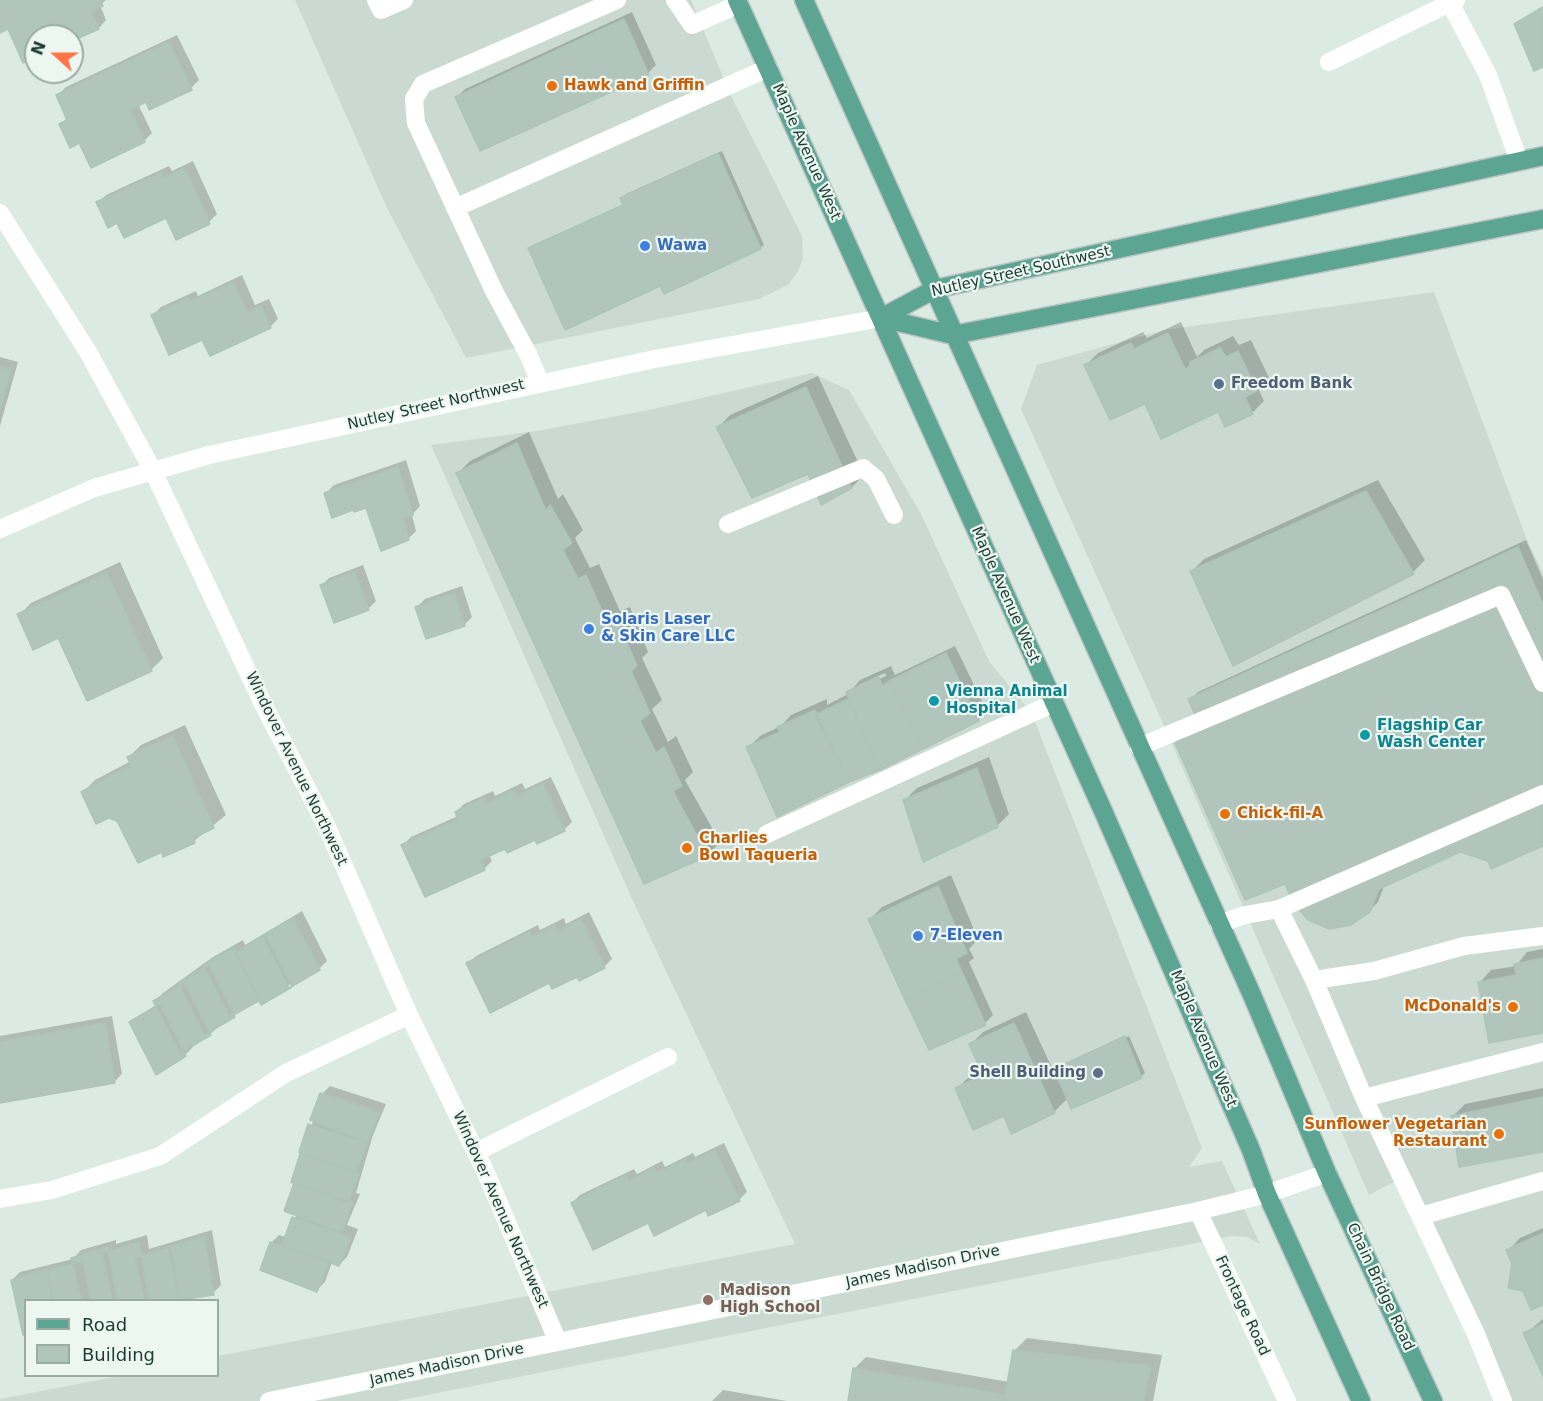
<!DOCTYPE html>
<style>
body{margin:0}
#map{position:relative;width:1543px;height:1401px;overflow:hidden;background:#dceae4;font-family:"DejaVu Sans",sans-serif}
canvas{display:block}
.legend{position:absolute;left:24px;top:1299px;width:195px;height:78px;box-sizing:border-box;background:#edf7f2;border:2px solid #9aaca6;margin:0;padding:8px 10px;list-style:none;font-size:18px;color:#1d3b33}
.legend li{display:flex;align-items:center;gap:12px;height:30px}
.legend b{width:30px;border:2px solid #9aaca6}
.north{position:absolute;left:24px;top:24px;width:60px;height:60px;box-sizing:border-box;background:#edf7f2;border:2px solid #9aaca6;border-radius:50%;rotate:291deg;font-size:16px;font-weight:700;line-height:24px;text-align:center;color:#1d3b33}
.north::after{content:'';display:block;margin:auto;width:21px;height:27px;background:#ff7546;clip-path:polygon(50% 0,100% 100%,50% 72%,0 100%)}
</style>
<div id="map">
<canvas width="1543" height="1401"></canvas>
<ul class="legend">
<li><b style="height:8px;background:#5ca593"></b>Road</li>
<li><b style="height:16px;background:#b1c5bd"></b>Building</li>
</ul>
<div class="north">N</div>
</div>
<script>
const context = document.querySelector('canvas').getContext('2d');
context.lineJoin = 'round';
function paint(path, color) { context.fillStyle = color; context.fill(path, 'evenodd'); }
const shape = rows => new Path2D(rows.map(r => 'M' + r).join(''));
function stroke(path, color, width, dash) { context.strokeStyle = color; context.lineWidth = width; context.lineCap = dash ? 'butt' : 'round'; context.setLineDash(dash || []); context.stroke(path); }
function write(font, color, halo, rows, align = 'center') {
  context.font = font + ' "DejaVu Sans",sans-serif'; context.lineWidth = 4.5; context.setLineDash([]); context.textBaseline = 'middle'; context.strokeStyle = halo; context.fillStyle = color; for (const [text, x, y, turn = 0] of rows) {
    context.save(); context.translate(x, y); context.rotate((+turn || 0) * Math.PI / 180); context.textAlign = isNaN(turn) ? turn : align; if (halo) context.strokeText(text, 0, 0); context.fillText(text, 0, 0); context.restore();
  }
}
const built = shape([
 [295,0,691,0,731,96,802,236,803,259,797,273,788,285,759,299,466,358,387,208],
 [1434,292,1527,540,1543,573,1543,1401,1503,1401,1403,1177,1369,1195,1158,712,1021,409,1037,365,1164,330],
 [812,373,849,390,921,514,989,661,1032,714,1202,1148,1189,1167,1222,1161,1260,1244,1247,1237,1232,1236,397,1401,0,1401,0,1399,119,1376,218,1376,218,1356,795,1244,632,899,431,445,536,431,649,410]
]);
const shadow = shape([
 [0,0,106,0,100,5,106,20,99,28,72,40,72,36,36,36,36,56,9,27,0,31],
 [1543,6,1543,65,1516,25],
 [632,12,656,65,648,73,481,149,457,97,465,89],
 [177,35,199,80,191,88,138,104,152,133,144,141,80,141,61,124,68,117,58,95,66,87],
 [722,151,764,245,760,248,661,284,530,248,624,204,622,198,626,194],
 [193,161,217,214,209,222,176,238,166,216,118,221,98,203,106,195,169,166,172,171],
 [242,275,255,305,269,299,278,319,270,327,203,338,153,315,161,307,196,291,198,296],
 [1181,322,1197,357,1204,350,1233,336,1239,345,1251,340,1269,378,1258,388,1264,401,1252,413,1146,402,1086,365,1098,353,1143,332,1147,338],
 [0,357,18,362,0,426],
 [818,376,864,475,852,487,822,503,809,472,718,428,730,415],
 [529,432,558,499,563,494,583,530,575,538,590,568,599,564,620,611,630,607,648,652,642,658,662,700,652,709,668,742,676,736,693,772,685,780,720,842,708,855,645,882,458,473,470,461],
 [406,460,420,506,412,515,416,531,408,539,367,506,326,493,334,485],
 [1378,480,1425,560,1413,572,1233,664,1192,571,1204,559],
 [1526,540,1543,579,1543,844,1489,860,1460,850,1385,884,1378,902,1369,911,1286,882,1201,725,1190,700,1198,692],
 [120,562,163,658,151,670,59,636,19,615,31,603],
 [363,565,376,601,368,609,321,586,329,578],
 [462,586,472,617,464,625,417,607,425,599],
 [955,646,987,711,979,719,778,815,748,748,760,736,781,726,791,715,827,699,827,705,848,694,860,680,891,666,895,675],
 [885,673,886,676,859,688,859,685],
 [185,725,226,815,194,841,164,855,162,850,83,792,95,780,131,761,129,757,141,745],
 [989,757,1009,814,997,826,905,800,917,788],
 [551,777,572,822,564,830,489,855,492,861,484,869,403,845,411,837,458,816,456,812,464,804,493,791,495,796,522,783,525,789],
 [951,875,978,939,969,949,974,958,969,962,993,1015,985,1023,870,919,882,907],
 [302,911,327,961,319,969,233,1014,210,1034,192,1045,193,1047,185,1055,131,1023,157,1004,155,1001,163,993,213,957,243,940,245,945],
 [589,912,612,959,604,967,550,981,468,964,476,956,538,925,540,930,564,918,566,924],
 [1543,949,1543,1031,1479,983,1491,970,1516,966,1527,952],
 [1026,1012,1059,1083,1061,1082,1058,1069,1129,1036,1145,1073,1141,1077,1068,1098,1054,1112,1004,1114,956,1089,969,1077,982,1070,970,1045,983,1032],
 [112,1016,122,1074,114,1082,0,1102,0,1036],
 [330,1086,386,1104,373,1135,356,1193,360,1194,347,1225,358,1229,347,1257,339,1265,332,1262,325,1282,317,1290,271,1243,279,1235,286,1237,297,1214,296,1182,302,1155,322,1094],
 [1543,1088,1543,1151,1453,1116,1465,1104],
 [724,1143,747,1192,739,1200,649,1221,572,1203,580,1195,634,1169,637,1174,662,1161,665,1167,693,1153,695,1157],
 [1543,1228,1543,1303,1514,1264,1508,1251,1520,1238],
 [212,1230,221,1285,213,1293,187,1300,26,1300,12,1280,20,1272,73,1259,81,1250,116,1240,116,1244,147,1235,149,1249],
 [1543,1319,1543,1373,1525,1334],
 [1027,1338,1162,1355,1153,1401,849,1401,854,1369,866,1357,1009,1382,1015,1350],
 [723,1390,787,1401,712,1401]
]);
const building = shape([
 [0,0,100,0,103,6,91,11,99,29,72,41,72,36,36,36,36,57,23,63,8,29,0,33,0,0],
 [1543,7,1543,67,1534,71,1514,24,1543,7],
 [624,19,649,75,480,151,455,97,624,19],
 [169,42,192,90,149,110,146,102,130,110,145,142,91,168,79,143,70,148,59,124,67,120,56,95,169,42],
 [718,153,761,249,664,294,660,286,565,330,528,248,623,205,620,198,718,153],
 [185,168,210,224,176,240,166,218,124,238,117,223,108,228,96,202,161,173,163,178,185,168],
 [233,282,247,312,261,306,271,328,210,356,202,340,169,355,151,315,188,298,189,302,233,282],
 [1168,333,1185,369,1189,367,1190,362,1220,348,1226,357,1238,351,1257,391,1245,397,1253,414,1225,427,1218,412,1161,439,1145,404,1110,420,1084,365,1131,343,1134,349,1168,333],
 [0,367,11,370,0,409,0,367],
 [806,387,852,488,821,505,808,474,752,498,716,427,806,387],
 [517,443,546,511,550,505,572,543,563,550,578,579,586,575,607,622,617,619,637,666,631,671,650,713,640,721,656,753,664,747,682,786,673,791,708,856,644,884,456,473,517,443],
 [398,467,413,515,403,518,409,540,381,551,366,508,354,512,353,510,332,518,324,493,398,467],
 [1366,491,1414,574,1233,666,1190,571,1366,491],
 [1518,547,1543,605,1543,846,1491,869,1488,861,1460,852,1379,889,1370,912,1351,925,1329,929,1308,920,1293,902,1285,884,1245,900,1175,743,1200,727,1188,699,1518,547],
 [355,572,369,610,334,623,320,585,355,572],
 [107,573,152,671,87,701,58,638,33,650,17,614,107,573],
 [454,593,465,626,426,639,415,607,454,593],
 [946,653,979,721,923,749,889,681,946,653],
 [879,677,882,686,889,681,923,749,880,770,846,692,879,677],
 [848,699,880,770,849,782,815,715,848,699],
 [815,710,849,782,777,817,746,747,780,732,777,727,815,710],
 [173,736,214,828,193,838,195,843,163,857,162,852,138,863,117,821,109,818,96,824,81,792,131,765,127,757,173,736],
 [977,768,998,827,923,862,903,800,977,768],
 [543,784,565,831,537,844,535,840,507,853,505,849,480,860,485,870,425,897,401,845,458,819,455,812,485,798,487,803,514,790,516,796,543,784],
 [938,886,967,953,956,959,962,972,905,1000,868,919,938,886],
 [293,918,320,970,289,988,262,936,293,918],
 [581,919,605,968,579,981,577,977,552,989,549,983,490,1013,466,963,530,932,531,937,555,925,558,931,581,919],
 [266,935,292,987,261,1005,235,953,266,935],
 [234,947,260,1000,230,1017,203,965,234,947],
 [1543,958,1543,1033,1489,1043,1478,982,1516,975,1514,964,1543,958],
 [209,965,235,1017,204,1035,178,983,209,965],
 [962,972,986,1025,929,1050,905,1000,962,972],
 [185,983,211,1035,180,1053,153,1001,185,983],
 [160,1004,186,1056,156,1075,129,1022,160,1004],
 [105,1023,115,1083,0,1103,0,1042,105,1023],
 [1014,1023,1055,1113,1011,1134,1004,1116,973,1130,955,1088,983,1075,969,1044,1014,1023],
 [1125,1036,1142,1078,1071,1109,1054,1069,1125,1036],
 [320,1093,379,1112,368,1142,310,1120,320,1093],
 [1543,1097,1543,1152,1459,1167,1451,1116,1543,1097],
 [308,1124,367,1143,356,1173,299,1152,308,1124],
 [715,1150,740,1201,708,1216,706,1210,654,1236,648,1223,593,1250,571,1203,626,1175,629,1181,654,1168,657,1173,685,1160,686,1164,715,1150],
 [300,1154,359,1173,348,1203,291,1182,300,1154],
 [294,1183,353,1202,342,1232,284,1211,294,1183],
 [292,1217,351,1237,339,1266,282,1245,292,1217],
 [1543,1233,1543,1305,1531,1310,1523,1291,1508,1288,1512,1264,1506,1250,1543,1233],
 [204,1237,214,1295,179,1300,168,1247,204,1237],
 [139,1242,149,1300,112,1300,102,1253,139,1242],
 [270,1242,329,1261,317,1292,260,1270,270,1242],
 [108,1247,117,1300,81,1300,71,1258,108,1247],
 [171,1247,180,1300,144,1300,135,1258,171,1247],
 [83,1261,90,1300,53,1300,47,1271,83,1261],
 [47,1269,52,1300,26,1300,26,1334,23,1335,11,1280,47,1269],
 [1543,1324,1543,1376,1523,1333,1543,1324],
 [1013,1350,1151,1366,1144,1401,1004,1401,1013,1350],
 [853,1368,1005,1395,1004,1401,848,1401,853,1368]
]);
const minor = shape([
 [376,0,381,10,404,0],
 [675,0,692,25,739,4],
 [1450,3,1488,75,1519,161],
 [1329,62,1456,0],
 [455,208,768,68],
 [0,213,88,352,152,469,263,704,326,825,409,1015,486,1173,558,1342],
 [540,382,528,354,494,291,416,123,414,99,423,84,617,0],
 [728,524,863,468,876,479,894,515],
 [0,529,94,488,209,455,655,359,881,318],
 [1139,747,1501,595,1543,683],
 [767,834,1054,703],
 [1279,909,1543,794],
 [1219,924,1245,915,1279,909,1314,980,1364,1098,1476,1334,1503,1401],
 [1314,980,1374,971,1464,946,1543,936],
 [1364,1098,1543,1052],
 [476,1152,668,1057],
 [0,1199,52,1190,160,1156,286,1073,409,1015],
 [1198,1211,1287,1401],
 [1421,1216,1543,1181],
 [269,1401,1198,1211,1267,1194,1327,1173]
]);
const major = shape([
 [737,0,1104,813,1251,1150,1267,1194,1361,1401],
 [804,0,1252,995,1327,1173,1433,1401],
 [881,318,935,289,1543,156],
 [881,318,953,335,1543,219]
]);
const markers = [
 [552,86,6,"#e8710a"],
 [645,246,6,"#3f7fe0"],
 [1219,384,6,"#5c6f8a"],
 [589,629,6,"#3f7fe0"],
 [934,701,6,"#0f9aa8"],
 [1365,735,6,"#0f9aa8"],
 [1225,814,6,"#e8710a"],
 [687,848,6,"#e8710a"],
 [918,936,6,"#3f7fe0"],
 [1513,1007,6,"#e8710a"],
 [1098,1073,6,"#5c6f8a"],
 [1499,1134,6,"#e8710a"],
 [708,1300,6,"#8d6e63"]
];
const foodNames = [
 ["Hawk and Griffin",564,86],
 ["Chick-fil-A",1237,814],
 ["Charlies",699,839],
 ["Bowl Taqueria",699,856],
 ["McDonald's",1501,1007,"right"],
 ["Sunflower Vegetarian",1487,1125,"right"],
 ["Restaurant",1487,1142,"right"]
];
const streetNames = [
 ["Maple Avenue West",806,152,66],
 ["Nutley Street Southwest",1021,272,-13],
 ["Nutley Street Northwest",436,405,-13],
 ["Maple Avenue West",1005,595,66],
 ["Windover Avenue Northwest",296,769,64],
 ["Maple Avenue West",1203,1039,67],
 ["Windover Avenue Northwest",500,1210,66],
 ["James Madison Drive",923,1267,-12],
 ["Chain Bridge Road",1380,1287,65],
 ["Frontage Road",1242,1306,65],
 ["James Madison Drive",447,1365,-12]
];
const shopNames = [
 ["Wawa",657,246],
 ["Solaris Laser",601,620],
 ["& Skin Care LLC",601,637],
 ["7-Eleven",930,936]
];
const serviceNames = [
 ["Freedom Bank",1231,384],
 ["Shell Building",1086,1073,"right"]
];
const cultureNames = [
 ["Vienna Animal",946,692],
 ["Hospital",946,709],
 ["Flagship Car",1377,726],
 ["Wash Center",1377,743]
];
const educationNames = [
 ["Madison",720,1291],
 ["High School",720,1308]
];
paint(built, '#cadad3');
paint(shadow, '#0003');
paint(building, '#b1c5bd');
stroke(building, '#aec4bb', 1.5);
stroke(major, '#bbc4c2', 21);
stroke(minor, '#fff', 18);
stroke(major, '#5ca593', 18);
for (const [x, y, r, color] of markers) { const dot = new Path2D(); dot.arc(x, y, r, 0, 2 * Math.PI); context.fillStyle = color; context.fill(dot); stroke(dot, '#edf7f2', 2); }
write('bold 15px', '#c56008', '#edf7f2', foodNames, 'left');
write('15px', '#1d3b33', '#edf7f2', streetNames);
write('bold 15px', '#366cbe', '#edf7f2', shopNames, 'left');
write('bold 15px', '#4e5e75', '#edf7f2', serviceNames, 'left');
write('bold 15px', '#0d838f', '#edf7f2', cultureNames, 'left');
write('bold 15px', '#785e54', '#edf7f2', educationNames, 'left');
</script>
